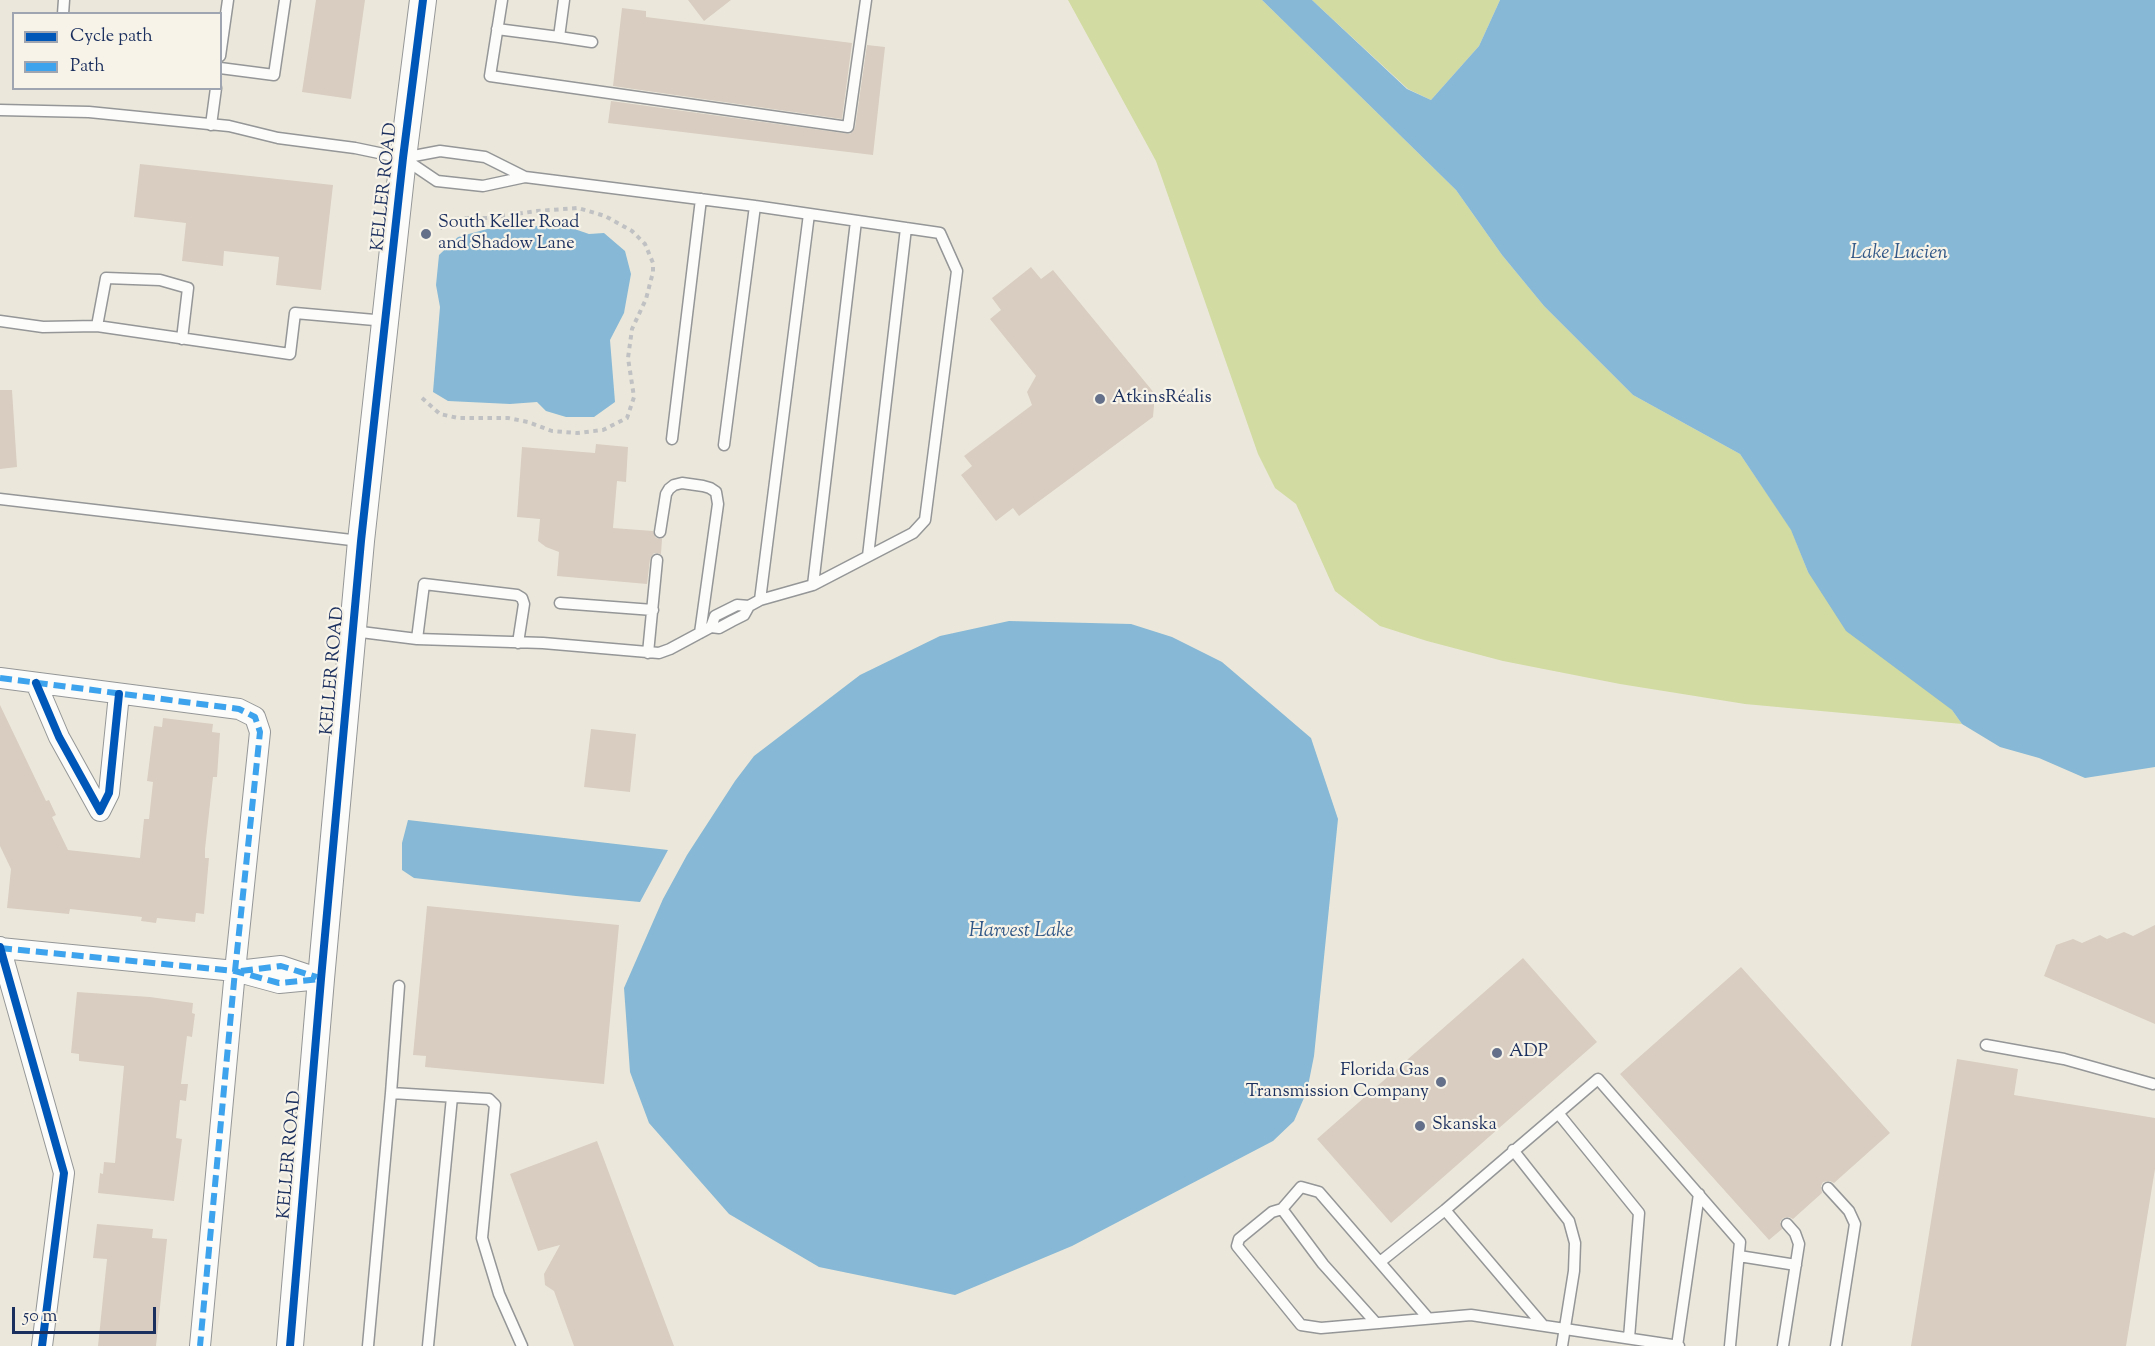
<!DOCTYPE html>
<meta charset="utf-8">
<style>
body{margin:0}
#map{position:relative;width:2155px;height:1346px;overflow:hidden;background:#ebe8db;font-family:"Sorts Mill Goudy",serif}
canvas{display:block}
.legend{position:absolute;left:12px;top:12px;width:210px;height:78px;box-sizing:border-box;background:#f7f3e8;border:2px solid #9fa5b1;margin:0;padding:8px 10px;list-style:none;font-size:18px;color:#1b2f5e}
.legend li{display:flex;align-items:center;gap:12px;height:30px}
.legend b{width:30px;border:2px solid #9fa5b1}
.scale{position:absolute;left:12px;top:1307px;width:144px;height:27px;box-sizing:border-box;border:3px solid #1b2f5e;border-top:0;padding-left:8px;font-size:18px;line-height:21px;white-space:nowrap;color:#1b2f5e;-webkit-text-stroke:4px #f7f3e8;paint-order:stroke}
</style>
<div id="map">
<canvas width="2155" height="1346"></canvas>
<ul class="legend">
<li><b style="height:8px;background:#0057b8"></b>Cycle path</li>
<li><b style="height:8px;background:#3da3ed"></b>Path</li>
</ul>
<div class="scale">50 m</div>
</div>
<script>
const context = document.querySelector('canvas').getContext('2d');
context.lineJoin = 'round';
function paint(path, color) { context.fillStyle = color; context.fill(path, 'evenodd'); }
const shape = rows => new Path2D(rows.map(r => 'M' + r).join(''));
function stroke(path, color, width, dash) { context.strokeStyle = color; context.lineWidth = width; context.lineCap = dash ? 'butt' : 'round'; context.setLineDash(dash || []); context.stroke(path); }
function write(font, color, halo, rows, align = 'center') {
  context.font = font + ' "Sorts Mill Goudy",serif'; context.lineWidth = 4.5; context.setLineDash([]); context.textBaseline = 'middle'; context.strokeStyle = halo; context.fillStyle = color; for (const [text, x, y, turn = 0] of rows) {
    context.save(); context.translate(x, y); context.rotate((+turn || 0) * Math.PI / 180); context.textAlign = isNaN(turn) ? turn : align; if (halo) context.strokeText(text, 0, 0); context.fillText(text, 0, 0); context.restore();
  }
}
const green = shape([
 [1068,0,1262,0,1456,190,1502,255,1544,306,1633,395,1740,454,1791,529,1808,572,1952,710,1962,724,1745,704,1620,684,1503,661,1427,641,1380,626,1335,591,1296,504,1275,488,1258,454,1156,161],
 [1312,0,1500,0,1479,46,1431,100,1408,89]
]);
const water = shape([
 [1262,0,1312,0,1407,89,1431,100,1479,46,1500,0,2155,0,2155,767,2085,778,2039,758,2000,747,1962,724,1952,710,1846,631,1808,572,1791,530,1740,454,1633,395,1544,306,1502,255,1456,190],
 [557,223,589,234,604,233,625,251,631,274,624,313,610,340,615,402,594,417,566,417,546,411,537,402,510,404,448,401,433,392,440,307,436,285,439,255,458,237,487,229,516,229],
 [1009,621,1131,624,1172,637,1222,662,1311,738,1338,819,1314,1056,1307,1091,1294,1121,1273,1141,1072,1246,955,1295,819,1267,729,1214,649,1123,630,1072,624,988,663,899,687,855,735,781,754,756,860,675,940,636],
 [408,820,668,850,640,902,576,896,414,878,402,870,402,843]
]);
const building = shape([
 [316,0,365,0,351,99,302,92],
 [688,0,731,0,704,21],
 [622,8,646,11,646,17,852,43,842,119,613,86],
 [867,45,885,47,873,155,608,123,611,101,850,134,855,128],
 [140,164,333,185,321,290,276,285,279,257,224,251,223,266,182,261,186,223,134,217],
 [1031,267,1041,279,1053,270,1155,394,1153,417,1019,516,1013,508,996,521,961,475,972,466,964,456,1032,405,1027,392,1036,376,990,319,1001,310,992,298],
 [0,390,12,390,17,467,0,469],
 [596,444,628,447,626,482,617,481,613,528,653,531,656,538,662,539,661,554,654,553,650,559,647,584,557,576,559,552,546,547,538,541,540,519,517,517,522,447,595,453],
 [0,705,46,801,49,800,56,815,52,817,68,850,140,858,144,819,149,819,153,782,147,781,154,726,162,727,163,718,213,724,212,732,220,733,217,777,213,777,205,849,205,858,209,858,204,914,196,913,195,922,157,918,156,923,141,921,142,917,70,909,69,914,7,908,11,869,0,846],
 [591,729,636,734,630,792,584,787],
 [427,906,619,925,604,1084,425,1067,426,1056,413,1055],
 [2155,925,2155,1024,2044,976,2056,945,2073,939,2082,943,2100,935,2107,939,2124,932,2133,936],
 [1523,958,1597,1042,1391,1223,1317,1139],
 [1741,967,1890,1133,1834,1183,1830,1181,1823,1182,1821,1186,1822,1193,1793,1219,1789,1217,1783,1218,1780,1222,1782,1229,1769,1240,1620,1074],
 [77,992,150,997,193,1003,192,1013,195,1014,192,1037,187,1036,181,1084,188,1084,186,1101,180,1100,176,1138,182,1139,174,1201,98,1193,100,1173,103,1174,104,1162,115,1163,124,1066,79,1061,79,1054,71,1053],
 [1957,1059,2018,1069,2014,1095,2155,1118,2155,1169,2126,1346,1911,1346],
 [597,1141,674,1346,574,1346,554,1291,545,1285,544,1274,560,1245,538,1251,510,1174],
 [97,1224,153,1229,152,1238,167,1239,156,1346,98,1346,107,1259,93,1258]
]);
const path = shape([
 [422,398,440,414,458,418,508,418,528,422,552,431,577,433,603,430,627,418,634,397,628,358,632,329,646,299,653,272,653,263,645,244,632,231,605,216,578,208,537,211,487,218,464,218,448,223,439,229]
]);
const service = shape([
 [502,0,490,76,848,127,866,0],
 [564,0,559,37,592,42],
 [63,14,64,0],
 [497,29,559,37],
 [220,56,228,0],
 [220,68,274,75,285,0],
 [0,110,89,112,229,126,278,138,355,148,403,158,437,181,483,186,525,177],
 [211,125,216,88],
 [403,158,440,151,485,157,525,177,755,206,940,233,957,271,925,520,913,533,813,585,760,600,749,606,737,605,715,616,711,627],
 [0,321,43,327,97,326,290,354,295,313,386,321],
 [97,326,106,278,160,280,188,288,182,339],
 [672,439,701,199],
 [724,445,755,206],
 [0,499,360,541],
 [660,532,666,494,669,489,674,485,682,483,703,486,710,488,716,492,718,504,700,633],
 [868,556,906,228],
 [813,585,856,221],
 [760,600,809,214],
 [560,603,653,610],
 [353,631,417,639,543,643,659,653,670,649,711,627,719,628,732,621,744,615,749,606],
 [417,639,424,584,517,595,522,598,524,604,518,643],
 [648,653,657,560],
 [399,986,391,1093,489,1099,495,1105,482,1238,499,1294,522,1346],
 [1986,1045,2064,1059,2153,1084],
 [1558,1113,1639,1213,1629,1338],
 [1513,1150,1569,1221,1575,1243,1574,1271,1562,1346],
 [1828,1188,1849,1211,1855,1224,1836,1346],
 [1282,1209,1323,1264,1376,1323],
 [1445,1210,1542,1324],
 [1739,1256,1796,1265],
 [1380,1262,1445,1210,1598,1079,1740,1242,1730,1346],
 [1428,1318,1319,1192,1301,1187,1282,1209,1272,1212,1239,1239,1237,1246,1301,1325,1321,1328,1471,1315,1679,1346],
 [368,1346,391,1093],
 [428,1346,452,1097],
 [1677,1346,1699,1194],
 [1783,1346,1799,1244,1795,1233,1787,1224]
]);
const minor = shape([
 [0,678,239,709,255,717,260,732,235,971,200,1346],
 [36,683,59,737,100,811,109,793,119,694],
 [0,947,64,1173,42,1346],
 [0,948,235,971,279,983,321,979],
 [246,970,281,966,311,976]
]);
const tertiary = shape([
 [290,1346,321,979,361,541,403,158,423,0]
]);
const quiet = shape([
 [0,678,239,709,255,717,260,732,235,971,200,1346],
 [0,948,235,971,279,983,321,979],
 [241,971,281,966,317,977]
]);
const cycleway = shape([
 [36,683,59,737,100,811,109,793,119,694],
 [0,947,64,1173,42,1346],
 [290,1346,321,979,361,541,403,158,423,0]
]);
const markers = [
 [426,234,6,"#64708a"],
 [1100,399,6,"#64708a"],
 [1497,1053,6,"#64708a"],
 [1441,1082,6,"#64708a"],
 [1420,1126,6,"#64708a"]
];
const streetNames = [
 ["KELLER ROAD",386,187,-84],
 ["KELLER ROAD",334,671,-85],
 ["KELLER ROAD",291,1155,-85]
];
const poiNames = [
 ["South Keller Road",438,224],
 ["and Shadow Lane",438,245],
 ["AtkinsRéalis",1112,399],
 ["ADP",1509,1053],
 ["Florida Gas",1429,1072,"right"],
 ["Transmission Company",1429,1093,"right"],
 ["Skanska",1432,1126]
];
const waterNames = [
 ["Lake Lucien",1899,255],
 ["Harvest Lake",1021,933]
];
paint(green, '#d2dba2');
paint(water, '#87b8d5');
paint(building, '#d9cdc1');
stroke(service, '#949697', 13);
stroke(minor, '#949697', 22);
stroke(tertiary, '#949697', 28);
stroke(path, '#c0c1c3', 4, [4.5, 4.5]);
stroke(service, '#fcfcfa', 10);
stroke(minor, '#fcfcfa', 20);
stroke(tertiary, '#fcfcfa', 26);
stroke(quiet, '#3da3ed', 6, [12, 6]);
stroke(cycleway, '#0057b8', 8);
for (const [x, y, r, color] of markers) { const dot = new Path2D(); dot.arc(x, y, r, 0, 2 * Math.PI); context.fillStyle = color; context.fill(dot); stroke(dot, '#f7f3e8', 2); }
write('18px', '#1b2f5e', '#f7f3e8', streetNames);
write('18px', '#1b2f5e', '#f7f3e8', poiNames, 'left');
write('italic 20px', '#325887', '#f7f3e8', waterNames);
</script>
